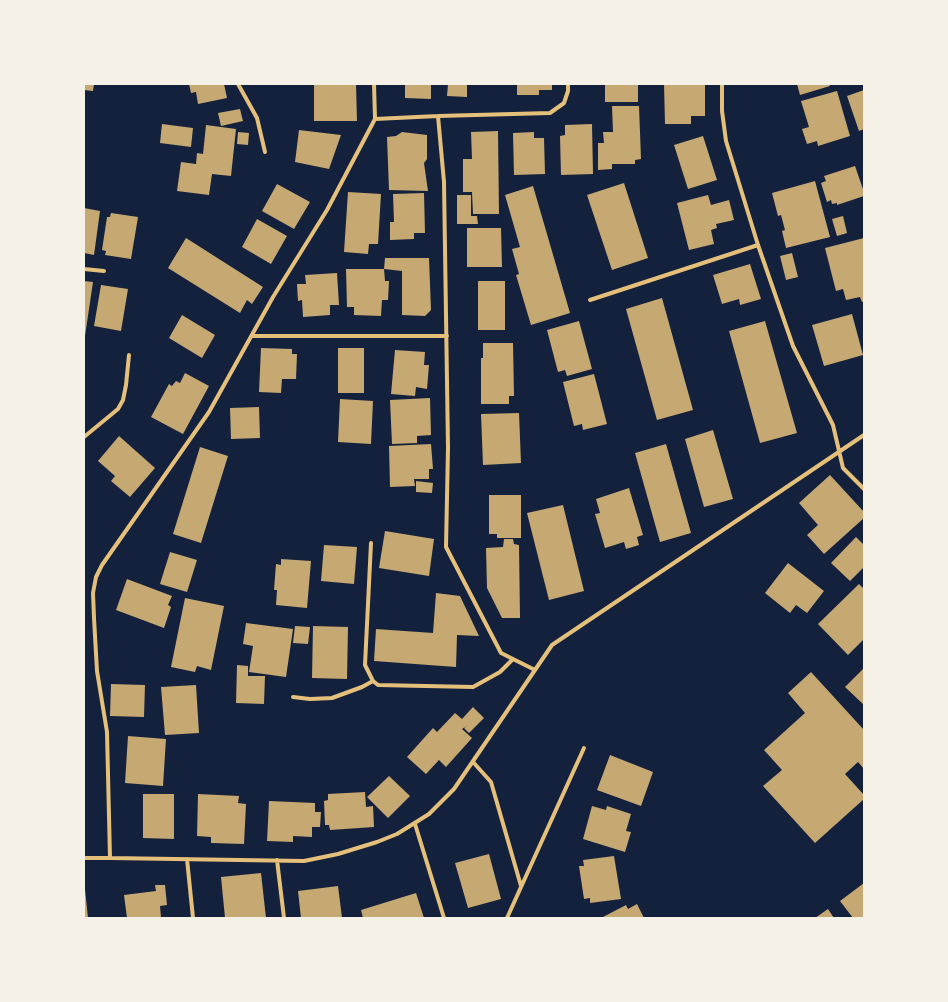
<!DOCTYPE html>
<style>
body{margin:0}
#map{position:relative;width:948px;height:1002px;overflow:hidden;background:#14213d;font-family:Karla,sans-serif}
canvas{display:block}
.frame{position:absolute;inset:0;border:85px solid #f6f1e7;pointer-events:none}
</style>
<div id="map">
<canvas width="948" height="1002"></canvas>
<div class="frame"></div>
</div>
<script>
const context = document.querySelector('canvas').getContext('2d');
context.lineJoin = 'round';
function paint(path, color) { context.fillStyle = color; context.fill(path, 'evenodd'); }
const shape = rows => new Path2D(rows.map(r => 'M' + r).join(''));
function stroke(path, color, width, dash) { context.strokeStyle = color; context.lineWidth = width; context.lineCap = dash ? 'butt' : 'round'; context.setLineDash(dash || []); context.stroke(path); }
const building = shape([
 [84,84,94,84,93,91,84,90],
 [189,84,224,84,227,98,198,104,196,92,191,93],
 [314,84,356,84,357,121,314,121],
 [405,84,431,84,431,99,405,98],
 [448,84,467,84,467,97,447,96],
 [517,84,552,84,552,90,539,90,539,95,517,95],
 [605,84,638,84,638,102,605,102],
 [664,84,705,84,705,116,691,116,691,124,665,124],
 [797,84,829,84,830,86,800,95],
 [864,90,864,129,859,131,847,96],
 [837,91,850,136,818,146,817,141,807,144,802,129,809,127,801,101],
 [612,106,639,106,641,159,635,160,635,164,612,164,612,169,598,170,598,143,604,143,603,132,613,132],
 [240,109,243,121,221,126,218,113],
 [162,124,193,128,191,147,160,143],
 [592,124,593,174,561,175,560,136,565,135,565,125],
 [206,125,236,129,231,176,212,174,209,195,177,191,181,162,196,164,197,153,203,154],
 [299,130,341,135,329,169,295,162],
 [498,131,499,214,473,214,472,192,463,192,463,159,472,159,471,132],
 [238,132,249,133,248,145,237,144],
 [402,132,427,135,427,159,424,163,428,191,389,190,387,137,396,136],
 [534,132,534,138,544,138,545,174,514,175,513,133],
 [703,136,717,180,688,189,674,145],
 [855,166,864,192,864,196,837,205,837,203,832,204,831,200,827,202,821,183,826,181,824,176],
 [815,181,830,237,786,248,782,231,785,230,781,215,778,216,772,193],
 [624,183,648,258,612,270,587,195],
 [277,184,310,202,294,229,262,211],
 [533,186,570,313,531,325,516,275,519,274,512,249,520,247,505,195],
 [348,192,381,194,378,244,369,244,368,254,344,252],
 [424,193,425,233,414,233,414,239,390,240,390,222,394,222,393,194],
 [457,195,471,195,471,216,477,216,478,224,457,224],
 [708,195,711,205,729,200,734,220,716,224,717,228,711,230,714,244,689,250,677,203],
 [84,208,100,211,94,255,84,253],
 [111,213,138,217,131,259,105,255,106,251,102,250,107,217,110,217],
 [843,216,847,233,837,236,832,219],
 [257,219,287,236,271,264,242,247],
 [467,228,501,228,502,267,467,267],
 [186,238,263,287,252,304,247,300,240,313,168,268],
 [864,238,864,301,862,302,860,297,846,300,843,289,836,291,825,248],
 [792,253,798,277,786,280,780,256],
 [385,258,429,258,431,310,425,316,402,315,402,271,384,269],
 [750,264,761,299,740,305,739,299,722,304,713,275],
 [346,269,384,269,385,281,389,281,388,300,382,300,381,316,354,315,354,307,347,307],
 [337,273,339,305,330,305,330,315,303,317,302,300,298,301,297,284,306,284,305,275],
 [84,281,93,282,85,336,84,336],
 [478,281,505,281,505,330,478,330],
 [101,285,128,289,121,331,94,326],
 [662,298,693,410,657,420,626,309],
 [852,314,863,355,824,366,812,325],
 [182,315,215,335,202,358,169,338],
 [579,321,592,369,567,376,565,370,558,372,547,330],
 [765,321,797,433,760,443,729,331],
 [483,343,513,343,514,396,509,396,509,404,481,404,481,358,483,358],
 [261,348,292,349,292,354,297,354,296,379,282,379,281,393,259,392],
 [338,348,364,348,364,393,338,393],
 [395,350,425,352,424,365,429,365,427,389,416,387,415,396,391,394],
 [185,373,209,386,183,434,151,417,169,384,172,386,176,381,180,383],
 [594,374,607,424,583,430,582,424,574,426,563,382],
 [430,398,431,435,417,436,417,443,392,444,390,400],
 [340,399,373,401,371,444,338,442],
 [259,407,260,438,231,439,230,408],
 [519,413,521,463,483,465,481,414],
 [713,430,733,499,704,507,685,439],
 [119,436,155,468,130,497,111,481,115,476,98,461],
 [431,444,433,469,429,469,429,479,414,479,415,486,390,487,389,446],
 [666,444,691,533,660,542,635,453],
 [200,447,228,456,201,543,173,534],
 [830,475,864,512,864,518,824,554,807,535,818,525,799,503],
 [416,481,433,483,432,493,416,492],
 [629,488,643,535,637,537,639,545,626,549,624,542,605,548,595,514,600,513,596,499],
 [489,495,521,495,521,538,497,538,497,534,489,534],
 [563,505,584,591,549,600,527,513],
 [385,531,434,539,429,576,379,568],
 [856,537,864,545,864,567,850,581,831,563],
 [504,539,513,539,514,544,519,545,520,618,502,618,487,588,486,548,503,547],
 [324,545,357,547,354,584,321,581],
 [170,552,197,560,187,592,160,584],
 [281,559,311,561,307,608,276,605,277,590,274,590,276,564,281,565],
 [788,563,824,591,807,613,796,605,790,613,765,593],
 [127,579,172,596,168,605,171,607,164,628,116,610],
 [859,584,864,589,864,642,863,640,848,655,818,624],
 [436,593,460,596,479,636,457,635,456,667,374,661,376,629,433,633],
 [185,598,224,606,211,670,197,666,195,672,171,667],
 [246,623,293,629,286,677,249,672,253,646,243,644],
 [295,626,310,627,308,644,293,643],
 [313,626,348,627,347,679,312,678],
 [237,665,248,666,248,676,265,676,264,704,236,703],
 [864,668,864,705,845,687],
 [811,672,864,730,864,769,858,762,845,774,864,795,864,799,815,843,763,786,782,770,764,750,805,713,788,693],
 [111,684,145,685,144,717,110,716],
 [196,685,199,733,165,735,161,687],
 [473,707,484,718,469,733,464,728,468,725,462,729,472,738,446,767,439,760,426,774,407,757,433,728,437,732,455,713,462,719],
 [128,736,166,739,163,786,125,783],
 [610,755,653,772,641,806,597,790],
 [389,776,410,796,388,818,367,797],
 [365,792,366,807,373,806,374,827,330,830,329,825,325,825,324,801,328,800,328,794],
 [143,794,174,794,174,839,143,838],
 [198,794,239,796,238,803,246,804,244,844,211,843,211,837,197,836],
 [269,801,315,803,315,812,321,812,320,827,312,827,312,837,293,836,293,842,267,841],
 [592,806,606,810,607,806,631,814,626,831,631,832,625,852,583,839],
 [489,854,501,899,468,908,455,863],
 [614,856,621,899,590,903,590,898,584,899,579,866,584,866,583,860],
 [261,873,266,918,225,918,221,877],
 [864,883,864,918,853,918,840,901],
 [155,885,165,885,167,905,160,906,161,918,127,918,124,895,156,891],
 [338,886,342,918,301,918,298,891],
 [84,889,85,889,88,918,84,918],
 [416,893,424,918,363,918,361,910],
 [637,904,644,918,601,918,626,905,628,909],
 [828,909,834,918,815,918]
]);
const minor = shape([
 [238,84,257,118,265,152],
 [722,84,722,111,726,141,758,245,793,346,833,425,843,468,864,489],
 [438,116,444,182,448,448,446,547,501,653,535,670],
 [375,119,438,116,550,113,564,103,568,91,568,84],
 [84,269,104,271],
 [590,300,758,245],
 [252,336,447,336],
 [84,437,118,409,123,400,126,385,129,355],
 [371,543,365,665,373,681,378,685,473,687,500,672,513,659],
 [293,697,310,699,332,698,362,687,373,681],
 [473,762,491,782,521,886],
 [415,824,444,918],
 [84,858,110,858,304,861,338,854,377,842,397,834,429,814,454,789,552,645,864,435],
 [110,858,107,732,97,671,94,618,93,593,96,577,102,565,209,412,273,297,327,210,375,119,374,84],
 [187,859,193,918],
 [277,860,284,918],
 [507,918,584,748]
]);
paint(building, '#c6a872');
stroke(minor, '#e5c07b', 4);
</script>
